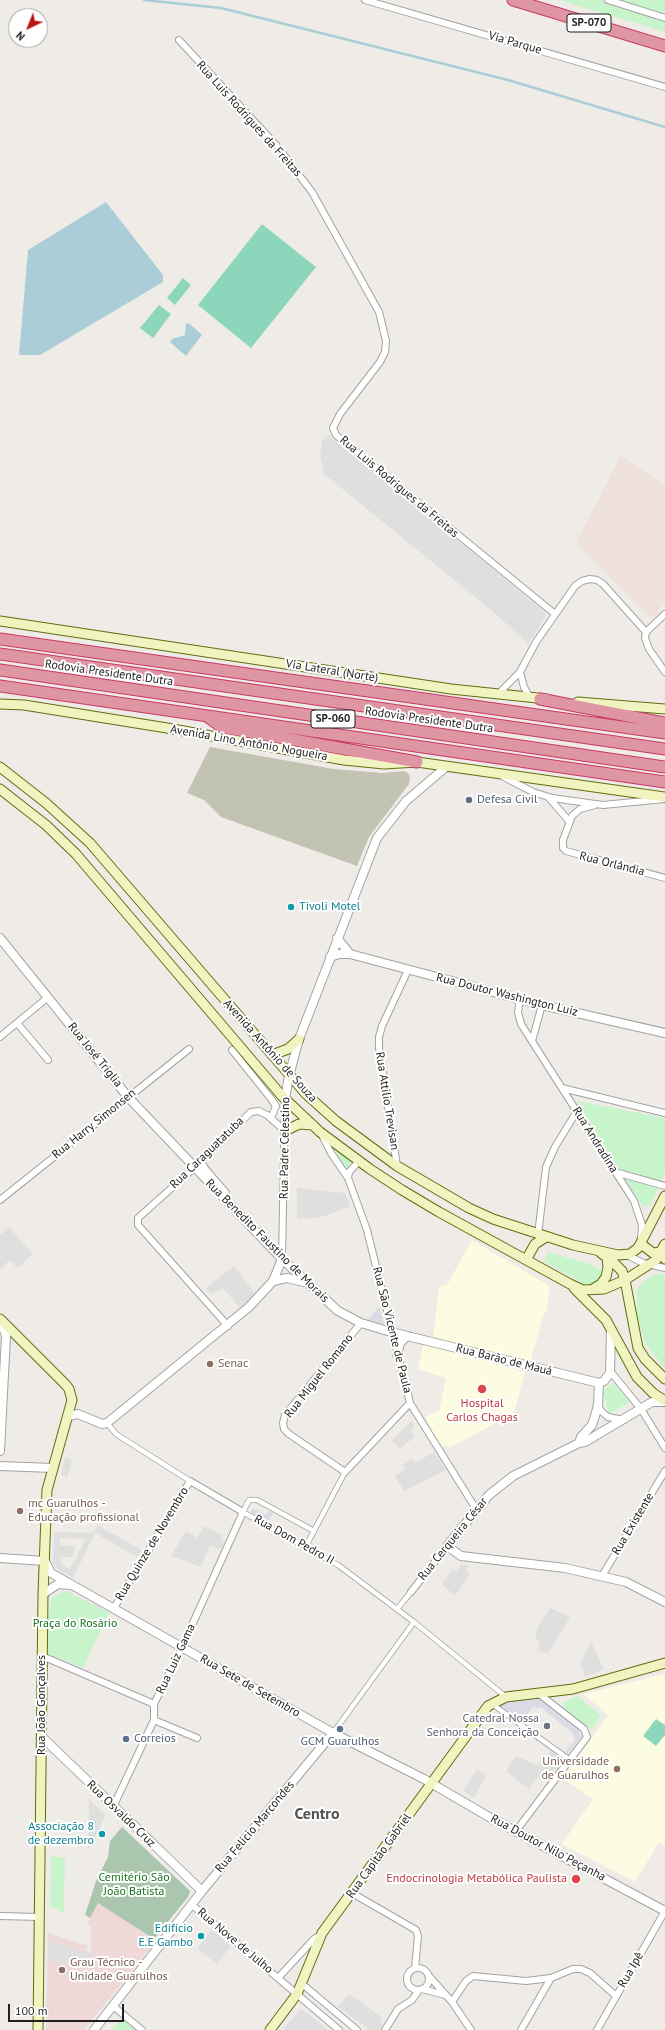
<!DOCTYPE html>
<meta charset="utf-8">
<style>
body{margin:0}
#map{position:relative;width:665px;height:2030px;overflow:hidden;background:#efece7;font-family:"PT Sans",sans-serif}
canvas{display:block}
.north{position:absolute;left:8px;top:8px;width:40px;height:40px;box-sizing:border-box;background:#fff;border:1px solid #a5a5a5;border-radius:50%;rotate:223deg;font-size:11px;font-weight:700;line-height:16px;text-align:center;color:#1f1f1f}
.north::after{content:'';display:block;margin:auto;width:14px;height:18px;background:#bb1614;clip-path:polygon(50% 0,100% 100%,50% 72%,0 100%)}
.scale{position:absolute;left:8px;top:2004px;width:116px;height:18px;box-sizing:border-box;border:2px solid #1f1f1f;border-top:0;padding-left:5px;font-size:12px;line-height:14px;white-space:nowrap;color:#1f1f1f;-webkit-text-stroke:3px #fff;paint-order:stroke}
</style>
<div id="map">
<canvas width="665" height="2030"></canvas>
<div class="north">N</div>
<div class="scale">100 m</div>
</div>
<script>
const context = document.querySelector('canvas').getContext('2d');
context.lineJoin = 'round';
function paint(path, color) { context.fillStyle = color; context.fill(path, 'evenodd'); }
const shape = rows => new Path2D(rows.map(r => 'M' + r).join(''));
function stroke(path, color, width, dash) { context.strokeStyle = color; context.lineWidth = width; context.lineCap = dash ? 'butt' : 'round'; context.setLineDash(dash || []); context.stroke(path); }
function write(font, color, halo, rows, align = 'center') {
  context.font = font + ' "PT Sans",sans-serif'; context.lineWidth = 4; context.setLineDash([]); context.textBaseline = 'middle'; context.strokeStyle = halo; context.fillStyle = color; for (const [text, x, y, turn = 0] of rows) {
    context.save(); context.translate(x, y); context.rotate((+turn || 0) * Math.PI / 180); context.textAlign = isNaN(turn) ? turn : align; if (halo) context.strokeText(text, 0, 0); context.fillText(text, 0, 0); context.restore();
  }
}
const commercial = shape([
 [98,1902,156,1941,84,2030,46,2030,48,1933,88,1946,86,1951,91,1952,91,1926,87,1924]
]);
const education = shape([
 [472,1240,550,1286,546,1313,544,1313,532,1355,532,1363,433,1338,439,1287,447,1285],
 [423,1344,525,1372,514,1413,449,1448,448,1445,440,1448,425,1417,439,1411,446,1378,418,1369],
 [665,1674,665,1846,659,1842,635,1882,562,1844,593,1799,562,1778,608,1715,583,1694]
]);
const military = shape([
 [621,455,665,484,665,602,655,616,649,617,576,543]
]);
const construction = shape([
 [210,747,334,769,382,773,405,771,409,774,410,779,409,784,369,837,357,866,221,817,204,800,187,793]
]);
const cemetery = shape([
 [122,1827,190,1891,188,1897,154,1939,98,1903,90,1918,85,1915,96,1881,108,1857,110,1841]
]);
const park = shape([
 [559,0,665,0,665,32],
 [577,1101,665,1118,665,1173,651,1204,643,1207],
 [335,1147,353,1159,345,1172,335,1149],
 [548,1252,590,1264,604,1272,597,1285,587,1286,544,1261],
 [658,1273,665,1275,665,1369,645,1342,637,1317,637,1289,645,1280],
 [613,1383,630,1402,609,1414,603,1391],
 [66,1591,109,1612,83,1668,46,1653,49,1609,52,1597],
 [577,1696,601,1715,592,1730,565,1710,563,1703],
 [51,1856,65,1858,64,1913,50,1907],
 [122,2018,136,2030,111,2030]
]);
const pitch = shape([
 [262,224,316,267,251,348,198,305],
 [183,278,191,285,175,305,167,298],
 [159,305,171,314,153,338,140,328],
 [656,1719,665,1725,665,1735,656,1746,643,1736]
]);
const parking = shape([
 [329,435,545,612,545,618,528,644,496,614,324,474,320,456,322,441],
 [297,1188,345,1193,350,1207,318,1218,297,1219],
 [9,1227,33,1254,17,1268,10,1260,0,1269,0,1235],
 [234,1266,256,1295,240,1308,223,1288,210,1294,206,1288],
 [412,1421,414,1428,411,1431,415,1437,399,1449,392,1440],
 [434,1452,446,1470,404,1491,395,1476,405,1469,403,1465,411,1459,415,1463],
 [65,1456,72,1460,67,1478,61,1474],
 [97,1525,142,1550,137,1557,95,1533,73,1578,58,1570,53,1562,54,1532,95,1533],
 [60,1538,86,1539,70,1569,61,1564,60,1557,73,1557,75,1546,60,1545],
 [204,1526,223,1536,221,1540,224,1542,220,1550,210,1545,201,1567,171,1556,186,1531,197,1538],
 [461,1564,469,1566,466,1571,470,1574,455,1596,442,1584,453,1569,456,1572],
 [550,1608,570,1617,548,1654,537,1650,541,1642,535,1639,539,1625],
 [591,1642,604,1669,585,1677,580,1663],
 [551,1750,563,1760,551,1776,543,1770,529,1789,506,1771,516,1756,539,1766],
 [477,1769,486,1776,474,1798,463,1791],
 [89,1799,106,1815,88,1851],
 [212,1930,231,1946,217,1964,197,1948],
 [49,1941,92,1953,91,1970,48,1959],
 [349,1994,383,2018,380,2023,383,2025,379,2030,370,2030,338,2007],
 [300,2009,307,2013,328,2030,283,2030]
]);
const plaza = shape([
 [379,1306,384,1324,368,1320],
 [253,1508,266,1515,269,1511,273,1513,265,1529,247,1519],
 [538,1698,578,1730,580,1734,580,1738,563,1760,494,1709,497,1705,506,1702],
 [534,1706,538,1709,540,1707,572,1732,575,1740,564,1753,522,1721]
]);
const water = shape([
 [106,202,163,275,163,282,40,355,19,355,28,250],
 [186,323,190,324,202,335,186,356,170,342,172,339,185,335]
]);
const stream = shape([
 [144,0,221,8,508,80,665,127]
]);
const pedestrian = shape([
 [107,1423,116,1434,190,1481],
 [314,1531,257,1500,249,1500,243,1512,338,1565,414,1622,506,1697],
 [306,1546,345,1472],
 [397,1609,411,1592],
 [492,1704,570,1760],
 [333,1733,414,1622]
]);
const minor = shape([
 [365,0,665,87],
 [608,0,665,18],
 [179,40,276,145,312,192,379,312,386,341,385,352,380,362,340,414,333,428,336,435,555,614],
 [646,632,665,614],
 [520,672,524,687,530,698],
 [498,694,520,672,536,642,575,586,582,581,590,579,597,580,603,584,646,632,645,638,649,649,665,672],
 [502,776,533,792,552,798,603,805,665,799],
 [549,798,569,821],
 [595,805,580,809,572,816,563,840,563,848,566,851,665,878],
 [520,999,518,1012,521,1024,634,1201,642,1225,641,1239],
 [17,1023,48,1060],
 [0,1037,47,998],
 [532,1041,542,1005],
 [232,1050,272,1100,276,1106,271,1118],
 [562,1088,665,1113],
 [321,1133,331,1153,348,1178,367,1230,410,1403,476,1509],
 [397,1166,379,1048,379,1037,382,1026,408,970],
 [615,1172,665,1186],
 [348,1178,349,1172,359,1161],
 [0,1200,189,1049],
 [538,1235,546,1167,555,1147,577,1111],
 [627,1255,643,1263,665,1268],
 [282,1259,285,1099],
 [361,1323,285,1415,283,1423,284,1429,289,1434,345,1472,410,1403],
 [228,1326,138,1225,138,1218,194,1168,251,1112,259,1111,267,1115,285,1131],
 [610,1371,641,1409,665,1448],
 [598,1405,601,1411,608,1417,624,1420],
 [602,1576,665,1471],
 [411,1592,447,1546],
 [42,1656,154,1704],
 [154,1720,197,1738],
 [113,1807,154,1720,154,1704,179,1654,243,1512,190,1481,114,1608],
 [516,1831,587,1737,584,1729,538,1693],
 [352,1893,416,1930,418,1936,415,1968],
 [191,1904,339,2030],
 [0,1916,40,1917],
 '407 1979a11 11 0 1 1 22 0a11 11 0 1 1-22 0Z',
 [429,1976,452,2002,471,2030],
 [278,1978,314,1939,322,1934],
 [301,1983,357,2030],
 [422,1989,445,1995],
 [452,2002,466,1981,473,1976,526,1981,551,1978,573,1969,581,1969,590,1973,616,1996],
 [113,2006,142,2030],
 [385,2030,398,2009,412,2000,419,1990],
 [521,2030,551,1978],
 [597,2030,665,1911]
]);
const tertiary = shape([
 [0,938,128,1097,282,1259,338,1311,361,1323,391,1332,599,1383,604,1381,610,1373,611,1329],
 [337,938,350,954],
 [330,957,339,954,350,954,542,1005,665,1033],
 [285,1099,289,1076,299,1039,377,838,406,801,446,767],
 [200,1162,205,1170,225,1193],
 [273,1281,287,1278,304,1282],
 [397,1355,400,1343,407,1336],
 [665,1402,652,1402,585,1442,579,1443,513,1476,489,1495,447,1546,461,1556,565,1568,626,1582,665,1602],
 [68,1416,78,1414,102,1424,107,1423,249,1307,273,1281,282,1259],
 [579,1443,581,1437,592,1425,595,1416,598,1405,599,1383],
 [0,1451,6,1336,1,1321],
 [0,1466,53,1468],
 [0,1558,45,1561,51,1573,333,1733,424,1779,489,1817,665,1911],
 [43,1594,58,1584,71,1585],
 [42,1737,202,1891],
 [94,2030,202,1891,333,1733]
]);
const secondary = shape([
 [0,621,451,689,547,699],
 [578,702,665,709],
 [0,704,24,705,167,728,344,760,384,764,417,762,665,797],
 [0,767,46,803,90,843,306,1094,336,1121,397,1166,469,1208,493,1219,573,1245,618,1255,630,1254,638,1248,665,1196],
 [0,789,46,825,76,854,282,1096,320,1132,370,1169,402,1190,439,1212,570,1284,583,1290,604,1289,625,1280,656,1260,665,1244],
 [272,1055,288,1049,299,1039],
 [285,1131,299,1124,313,1125],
 [641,1244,653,1253,662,1252,665,1259],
 [601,1253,613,1262,622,1271,625,1280,638,1348,645,1359,665,1379],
 [526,1260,535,1244,546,1237],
 [574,1288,606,1320,637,1377,653,1393,665,1401],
 [593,1289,601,1284,606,1277,608,1267,607,1257],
 [0,1319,66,1385,69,1389,72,1400,47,1490,43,1594,38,2030],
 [270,2030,297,1994,322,1933,488,1706,506,1697,573,1689,665,1663]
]);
const motorway = shape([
 [513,0,665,46],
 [0,639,665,733],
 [0,654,665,749],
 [0,670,665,767],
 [0,686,665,782],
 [540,699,665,723],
 [208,717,222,727,417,762]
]);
const markers = [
 [469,800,4,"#5c6f8a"],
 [291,907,4,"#0f9aa8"],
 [210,1364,4,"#8d6e63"],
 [482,1389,5,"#e0444e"],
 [20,1511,4,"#8d6e63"],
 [547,1726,4,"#6b7280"],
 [340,1729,4,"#5c6f8a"],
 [126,1739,4,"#5c6f8a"],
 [617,1769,4,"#8d6e63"],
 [102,1834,4,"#0f9aa8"],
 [576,1879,5,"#e0444e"],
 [201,1936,4,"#0f9aa8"],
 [62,1970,4,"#8d6e63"]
];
const shields = [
 [589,23,44],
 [333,719,44]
];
const shieldNames = [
 ["SP-070",589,23],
 ["SP-060",333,719]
];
const streetNames = [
 ["Via Parque",515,43,16],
 ["Rua Luis Rodrigues da Freitas",249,119,48],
 ["Rua Luis Rodrigues da Freitas",399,487,40],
 ["Via Lateral (Norte)",332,671,9],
 ["Rodovia Presidente Dutra",109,673,8],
 ["Rodovia Presidente Dutra",429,720,8],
 ["Avenida Lino Antônio Nogueira",249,743,10],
 ["Rua Orlândia",612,864,14],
 ["Rua Doutor Washington Luiz",507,995,14],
 ["Avenida Antônio de Souza",270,1051,48],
 ["Rua José Triglia",95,1055,51],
 ["Rua Attilio Trevisan",387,1101,81],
 ["Rua Harry Simonsen",94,1124,-39],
 ["Rua Andradina",595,1140,58],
 ["Rua Padre Celestino",285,1148,-89],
 ["Rua Caraguatatuba",207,1153,-44],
 ["Rua Benedito Faustino de Morais",267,1241,45],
 ["Rua São Vicente de Paula",392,1330,76],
 ["Rua Barão de Mauá",504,1360,14],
 ["Rua Miguel Romano",319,1376,-52],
 ["Rua Existente",633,1524,-59],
 ["Rua Cerqueira César",453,1539,-51],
 ["Rua Dom Pedro II",294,1540,29],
 ["Rua Quinze de Novembro",152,1544,-59],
 ["Rua Luiz Gama",176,1659,-65],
 ["Rua Sete de Setembro",250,1686,30],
 ["Rua João Gonçalves",42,1705,-90],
 ["Rua Osvaldo Cruz",121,1814,44],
 ["Rua Felicio Marcondes",255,1827,-50],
 ["Rua Doutor Nilo Peçanha",548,1848,28],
 ["Rua Capitão Gabriel",379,1856,-54],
 ["Rua Nove de Julho",235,1941,40],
 ["Rua Ipê",631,1970,-60]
];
const serviceNames = [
 ["Defesa Civil",477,800],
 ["Correios",134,1739],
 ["GCM Guarulhos",340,1742,"center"]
];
const cultureNames = [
 ["Tivoli Motel",299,907,"left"],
 ["Associação 8",94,1827],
 ["de dezembro",94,1841],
 ["Edifício",193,1929],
 ["E.E Gambo",193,1943]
];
const educationNames = [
 ["Senac",218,1364],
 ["mc Guarulhos -",28,1504],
 ["Educação profissional",28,1518],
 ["Universidade",609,1762,"right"],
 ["de Guarulhos",609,1776,"right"],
 ["Grau Técnico -",70,1963],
 ["Unidade Guarulhos",70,1977]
];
const healthNames = [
 ["Hospital",482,1404],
 ["Carlos Chagas",482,1418],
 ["Endocrinologia Metabólica Paulista",567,1879,"right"]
];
const parkNames = [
 ["Praça do Rosário",75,1624],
 ["Cemitério São",134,1878],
 ["João Batista",134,1892]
];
const worshipNames = [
 ["Catedral Nossa",539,1719],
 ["Senhora da Conceição",539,1733]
];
const districtNames = [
 ["Centro",317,1814]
];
paint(commercial, '#eed9d8');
paint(education, '#fcfce2');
paint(military, '#efe1db');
paint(construction, '#c3c3b3');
paint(cemetery, '#aac6ae');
paint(park, '#c8f4cc');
paint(pitch, '#8cd6bb');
paint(parking, '#dfdfdf');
paint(plaza, '#dbdbe5');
paint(water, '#abcdd8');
stroke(stream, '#abcdd8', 2.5);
stroke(pedestrian, '#a3a3a3', 6);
stroke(minor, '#a3a3a3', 8);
stroke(tertiary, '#a3a3a3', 10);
stroke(secondary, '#626d10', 11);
stroke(motorway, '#ca3767', 13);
stroke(pedestrian, '#fff', 4.5);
stroke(minor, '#fff', 6);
stroke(tertiary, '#fff', 8);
stroke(secondary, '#f0f4c0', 9);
stroke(motorway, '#de96a3', 11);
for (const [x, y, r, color] of markers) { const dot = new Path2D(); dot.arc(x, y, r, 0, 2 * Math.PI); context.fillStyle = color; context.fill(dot); stroke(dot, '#fff', 1.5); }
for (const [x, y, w] of shields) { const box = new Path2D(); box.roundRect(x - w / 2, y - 9, w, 18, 3); context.fillStyle = '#fff'; context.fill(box); stroke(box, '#1f1f1f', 1); }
write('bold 11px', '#1f1f1f', null, shieldNames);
write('12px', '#1f1f1f', '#fff', streetNames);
write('12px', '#4e5e75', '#fff', serviceNames, 'left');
write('12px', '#0d838f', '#fff', cultureNames, 'right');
write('12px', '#785e54', '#fff', educationNames, 'left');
write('12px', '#be3a42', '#fff', healthNames);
write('12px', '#17741f', '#fff', parkNames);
write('12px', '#5b616d', '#fff', worshipNames, 'right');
write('bold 16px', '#525252', '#fff', districtNames);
</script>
